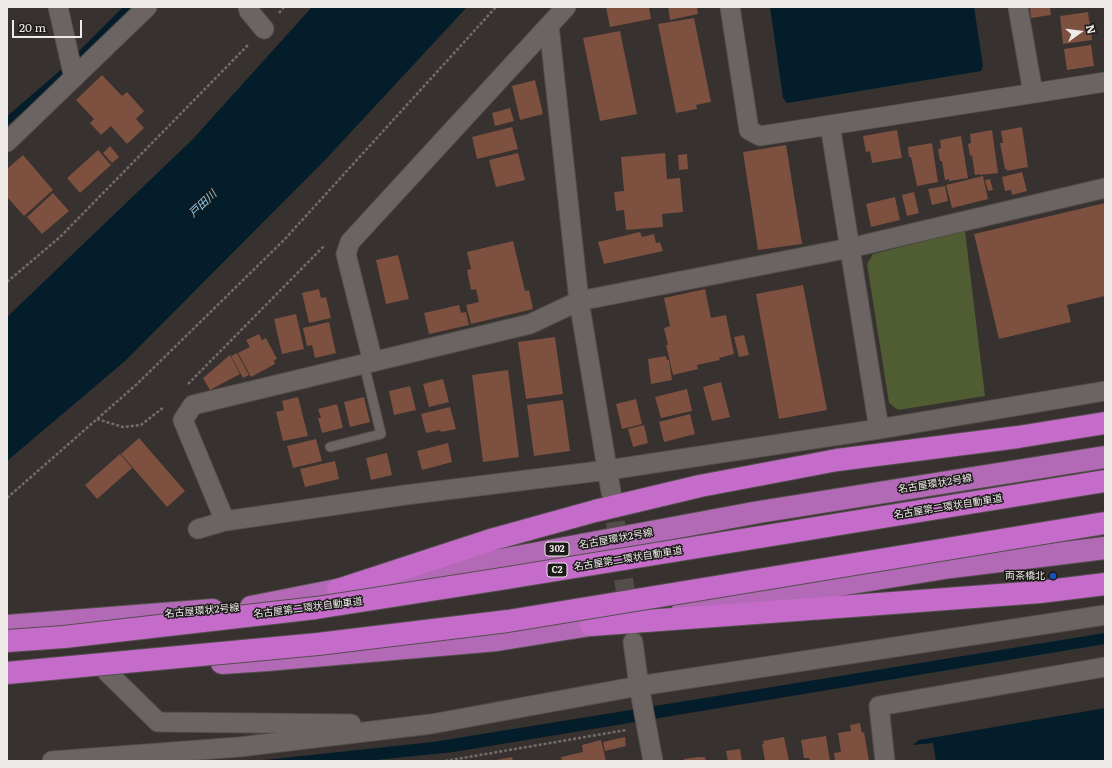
<!DOCTYPE html>
<meta charset="utf-8">
<style>
body{margin:0}
#map{position:relative;width:1112px;height:768px;overflow:hidden;background:#37312f;font-family:Literata,serif}
canvas{display:block}
.frame{position:absolute;inset:0;border:8px solid #edeae8;pointer-events:none}
.north{position:absolute;left:1060px;top:12px;width:40px;height:40px;-webkit-text-stroke:3px #1c1a19;paint-order:stroke;rotate:76deg;font-size:11px;font-weight:700;line-height:16px;text-align:center;color:#edeae8}
.north::after{content:'';display:block;margin:auto;width:14px;height:18px;background:#edeae8;clip-path:polygon(50% 0,100% 100%,50% 72%,0 100%)}
.scale{position:absolute;left:12px;top:20px;width:70px;height:18px;box-sizing:border-box;border:2px solid #edeae8;border-top:0;padding-left:5px;font-size:12px;line-height:14px;white-space:nowrap;color:#edeae8;-webkit-text-stroke:3px #1c1a19;paint-order:stroke}
</style>
<div id="map">
<canvas width="1112" height="768"></canvas>
<div class="frame"></div>
<div class="north">N</div>
<div class="scale">20 m</div>
</div>
<script>
const context = document.querySelector('canvas').getContext('2d');
context.lineJoin = 'round';
function paint(path, color) { context.fillStyle = color; context.fill(path, 'evenodd'); }
const shape = rows => new Path2D(rows.map(r => 'M' + r).join(''));
function stroke(path, color, width, dash) { context.strokeStyle = color; context.lineWidth = width; context.lineCap = dash ? 'butt' : 'round'; context.setLineDash(dash || []); context.stroke(path); }
function write(font, color, halo, rows, align = 'center') {
  context.font = font + ' Literata,"Noto Sans JP",serif'; context.lineWidth = 3; context.setLineDash([]); context.textBaseline = 'middle'; context.strokeStyle = halo; context.fillStyle = color; for (const [text, x, y, turn = 0] of rows) {
    context.save(); context.translate(x, y); context.rotate((+turn || 0) * Math.PI / 180); context.textAlign = isNaN(turn) ? turn : align; if (halo) context.strokeText(text, 0, 0); context.fillText(text, 0, 0); context.restore();
  }
}
const green = shape([
 [965,231,985,396,898,410,889,403,867,264,873,254]
]);
const water = shape([
 [312,7,467,7,326,159,125,361,7,461,7,317,193,139],
 [770,7,974,7,983,66,981,71,787,103,783,98],
 [1105,633,1105,644,454,752,366,761,255,761,433,742],
 [1105,708,1105,761,936,761,933,743,913,745,919,740]
]);
const stream = shape([
 [77,58,128,7],
 [7,121,65,71]
]);
const building = shape([
 [606,7,649,7,651,19,610,27],
 [668,7,697,7,698,14,670,20],
 [1030,7,1050,7,1051,15,1031,18],
 [1088,12,1092,40,1063,44,1060,16],
 [694,18,711,102,696,105,697,109,676,113,658,24],
 [620,31,637,114,600,121,583,38],
 [1091,45,1094,66,1067,70,1064,49],
 [102,75,122,96,127,92,144,111,136,119,144,128,127,144,111,126,101,135,90,123,94,119,76,100],
 [535,80,543,114,520,120,512,86],
 [510,108,514,121,495,126,492,113],
 [512,127,518,149,477,159,472,137],
 [1022,127,1028,167,1007,171,1007,169,1005,169,1000,143,1003,143,1001,131],
 [897,130,902,158,872,163,870,151,866,152,863,136],
 [992,130,998,173,980,175,980,174,975,175,972,155,970,156,968,144,971,143,970,134],
 [961,136,968,178,949,181,949,179,945,180,942,161,940,161,938,149,941,148,940,140],
 [932,143,938,182,917,186,911,157,909,157,908,147],
 [786,145,802,244,758,250,743,152],
 [110,146,119,157,112,163,103,153],
 [98,150,111,165,80,193,67,178],
 [518,153,525,180,496,187,489,160],
 [665,153,667,179,680,178,683,212,662,214,663,227,626,230,624,210,616,211,614,192,624,191,621,157],
 [687,154,688,169,679,170,678,155],
 [23,155,53,190,24,216,7,197,7,169],
 [1022,172,1027,191,1012,195,1011,190,1005,191,1002,177],
 [983,176,988,199,952,208,946,185],
 [990,179,993,190,988,191,985,180],
 [945,186,948,201,932,205,928,189],
 [914,192,919,213,907,216,902,195],
 [53,193,69,211,42,234,27,217],
 [895,197,900,220,871,227,866,204],
 [1105,203,1105,296,1067,305,1071,322,999,339,974,234],
 [640,232,642,237,654,234,656,243,660,242,663,251,604,264,598,242],
 [513,241,525,291,529,290,533,309,471,324,466,305,479,302,476,289,471,290,467,270,471,269,467,252],
 [398,255,409,299,386,304,376,260],
 [803,285,827,410,779,419,756,294],
 [319,289,321,298,326,297,331,318,309,323,302,293],
 [705,289,711,318,726,315,734,354,719,358,720,360,697,365,698,369,673,375,666,345,668,345,664,328,670,326,664,298],
 [459,305,461,313,466,312,469,325,429,334,424,313],
 [296,314,304,349,282,354,274,319],
 [329,322,336,353,315,358,312,345,307,346,303,328],
 [259,334,262,340,266,338,277,359,274,360,275,364,251,377,238,353,250,347,246,340],
 [744,335,749,355,739,357,734,337],
 [555,337,563,394,526,399,518,342],
 [237,353,249,375,243,378,231,356],
 [230,355,240,374,210,390,203,378],
 [666,356,667,360,669,360,672,380,651,384,648,359],
 [508,370,519,457,483,462,472,375],
 [443,379,449,402,429,407,423,384],
 [721,382,730,417,712,421,703,387],
 [410,386,416,410,394,415,389,391],
 [687,389,692,411,661,418,655,397],
 [298,397,308,436,283,441,276,412,284,410,282,401],
 [364,397,370,422,350,427,344,402],
 [636,399,642,424,622,429,616,404],
 [563,400,570,451,534,456,527,405],
 [337,404,343,428,322,433,318,418,321,418,318,409],
 [450,407,456,429,441,432,440,430,426,433,421,414],
 [690,414,695,434,664,442,659,422],
 [644,425,648,443,633,447,628,429],
 [139,438,185,491,167,507,121,454],
 [316,439,322,461,293,468,287,446],
 [448,443,452,462,422,470,417,451],
 [387,453,392,475,371,480,366,458],
 [120,454,132,468,97,499,85,485],
 [335,461,339,479,305,487,300,469],
 [860,723,862,733,864,732,869,761,835,761,834,753,841,752,838,733,851,731,850,725],
 [826,736,830,761,810,761,809,758,804,758,801,740],
 [625,737,626,746,605,751,603,742],
 [784,737,789,761,765,761,762,744,764,744,763,741],
 [601,740,606,761,562,761,561,757,583,752,582,745],
 [740,749,742,761,728,761,726,751],
 [512,757,513,761,496,761,496,760],
 [698,757,705,757,706,761,684,761,684,759]
]);
const minorTunnel = shape([
 [611,493,629,616]
]);
const path = shape([
 [279,13,284,7],
 [7,282,60,237,249,44],
 [188,384,325,245],
 [97,419,123,427,141,425,164,407],
 [7,498,137,384,284,240,496,7],
 [445,761,626,730]
]);
const service = shape([
 [330,447,381,434,364,364]
]);
const minor = shape([
 [58,7,74,78],
 [248,7,249,11,264,29],
 [730,7,749,130,760,136,1105,82],
 [1018,7,1033,93],
 [549,26,579,301,611,492],
 [830,125,879,429],
 [7,142,147,7],
 [373,362,346,254,350,242,566,7],
 [225,521,183,420,193,405,530,324,579,301,850,248,1105,188],
 [198,529,225,521,405,495,608,470,879,429,1105,391],
 [633,642,639,686,653,761],
 [107,672,158,722,351,724],
 [52,761,239,747,431,724,639,686,1105,615],
 [885,761,879,706,1105,667]
]);
const trunk = shape([
 [393,580,759,512,1105,457],
 [251,607,357,586],
 [683,610,951,567,1105,548],
 [7,626,213,610],
 [222,663,267,660,497,640,609,622]
]);
const motorway = shape([
 [338,590,494,539,595,511,700,486,837,460,1018,437,1105,423],
 [591,625,879,604,1040,592,1105,584]
]);
const motorwayBridge = shape([
 [7,641,64,637,316,608,501,579,1105,481],
 [7,673,318,644,508,621,1105,523]
]);
const markers = [
 [1053,576,4,"#1a4fb4"]
];
const shields = [
 [557,549,24],
 [557,570,20]
];
const shieldNames = [
 ["302",557,549],
 ["C2",557,570]
];
const streetNames = [
 ["名古屋環状2号線",935,484,-9],
 ["名古屋第二環状自動車道",948,507,-9],
 ["名古屋環状2号線",616,539,-10],
 ["名古屋第二環状自動車道",628,559,-9],
 ["名古屋第二環状自動車道",308,608,-7],
 ["名古屋環状2号線",202,611,-5]
];
const poiNames = [
 ["両茶橋北",1045,576]
];
const waterNames = [
 ["戸田川",203,204,-44]
];
paint(green, '#505c31');
paint(water, '#041d2a');
stroke(stream, '#041d2a', 7);
paint(building, '#7d503f');
stroke(minorTunnel, '#524d4b', 19, [19, 10]);
stroke(service, '#544f4d', 11);
stroke(minor, '#544f4d', 21);
stroke(trunk, '#544f4d', 24);
stroke(motorway, '#544f4d', 24);
stroke(path, '#726d6b', 2.5, [3, 2]);
stroke(service, '#6b6462', 9);
stroke(minor, '#6b6462', 19);
stroke(trunk, '#b36ab6', 22);
stroke(motorway, '#c56ccb', 22);
stroke(motorwayBridge, '#544f4d', 24, []);
stroke(motorwayBridge, '#c56ccb', 22);
for (const [x, y, r, color] of markers) { const dot = new Path2D(); dot.arc(x, y, r, 0, 2 * Math.PI); context.fillStyle = color; context.fill(dot); stroke(dot, '#1c1a19', 1.5); }
for (const [x, y, w] of shields) { const box = new Path2D(); box.roundRect(x - w / 2, y - 7, w, 14, 3); context.fillStyle = '#1c1a19'; context.fill(box); stroke(box, '#edeae8', 1); }
write('bold 9px', '#edeae8', null, shieldNames);
write('10px', '#edeae8', '#1c1a19', streetNames);
write('10px', '#edeae8', '#1c1a19', poiNames, 'right');
write('italic 11px', '#88d3fe', '#1c1a19', waterNames);
</script>
